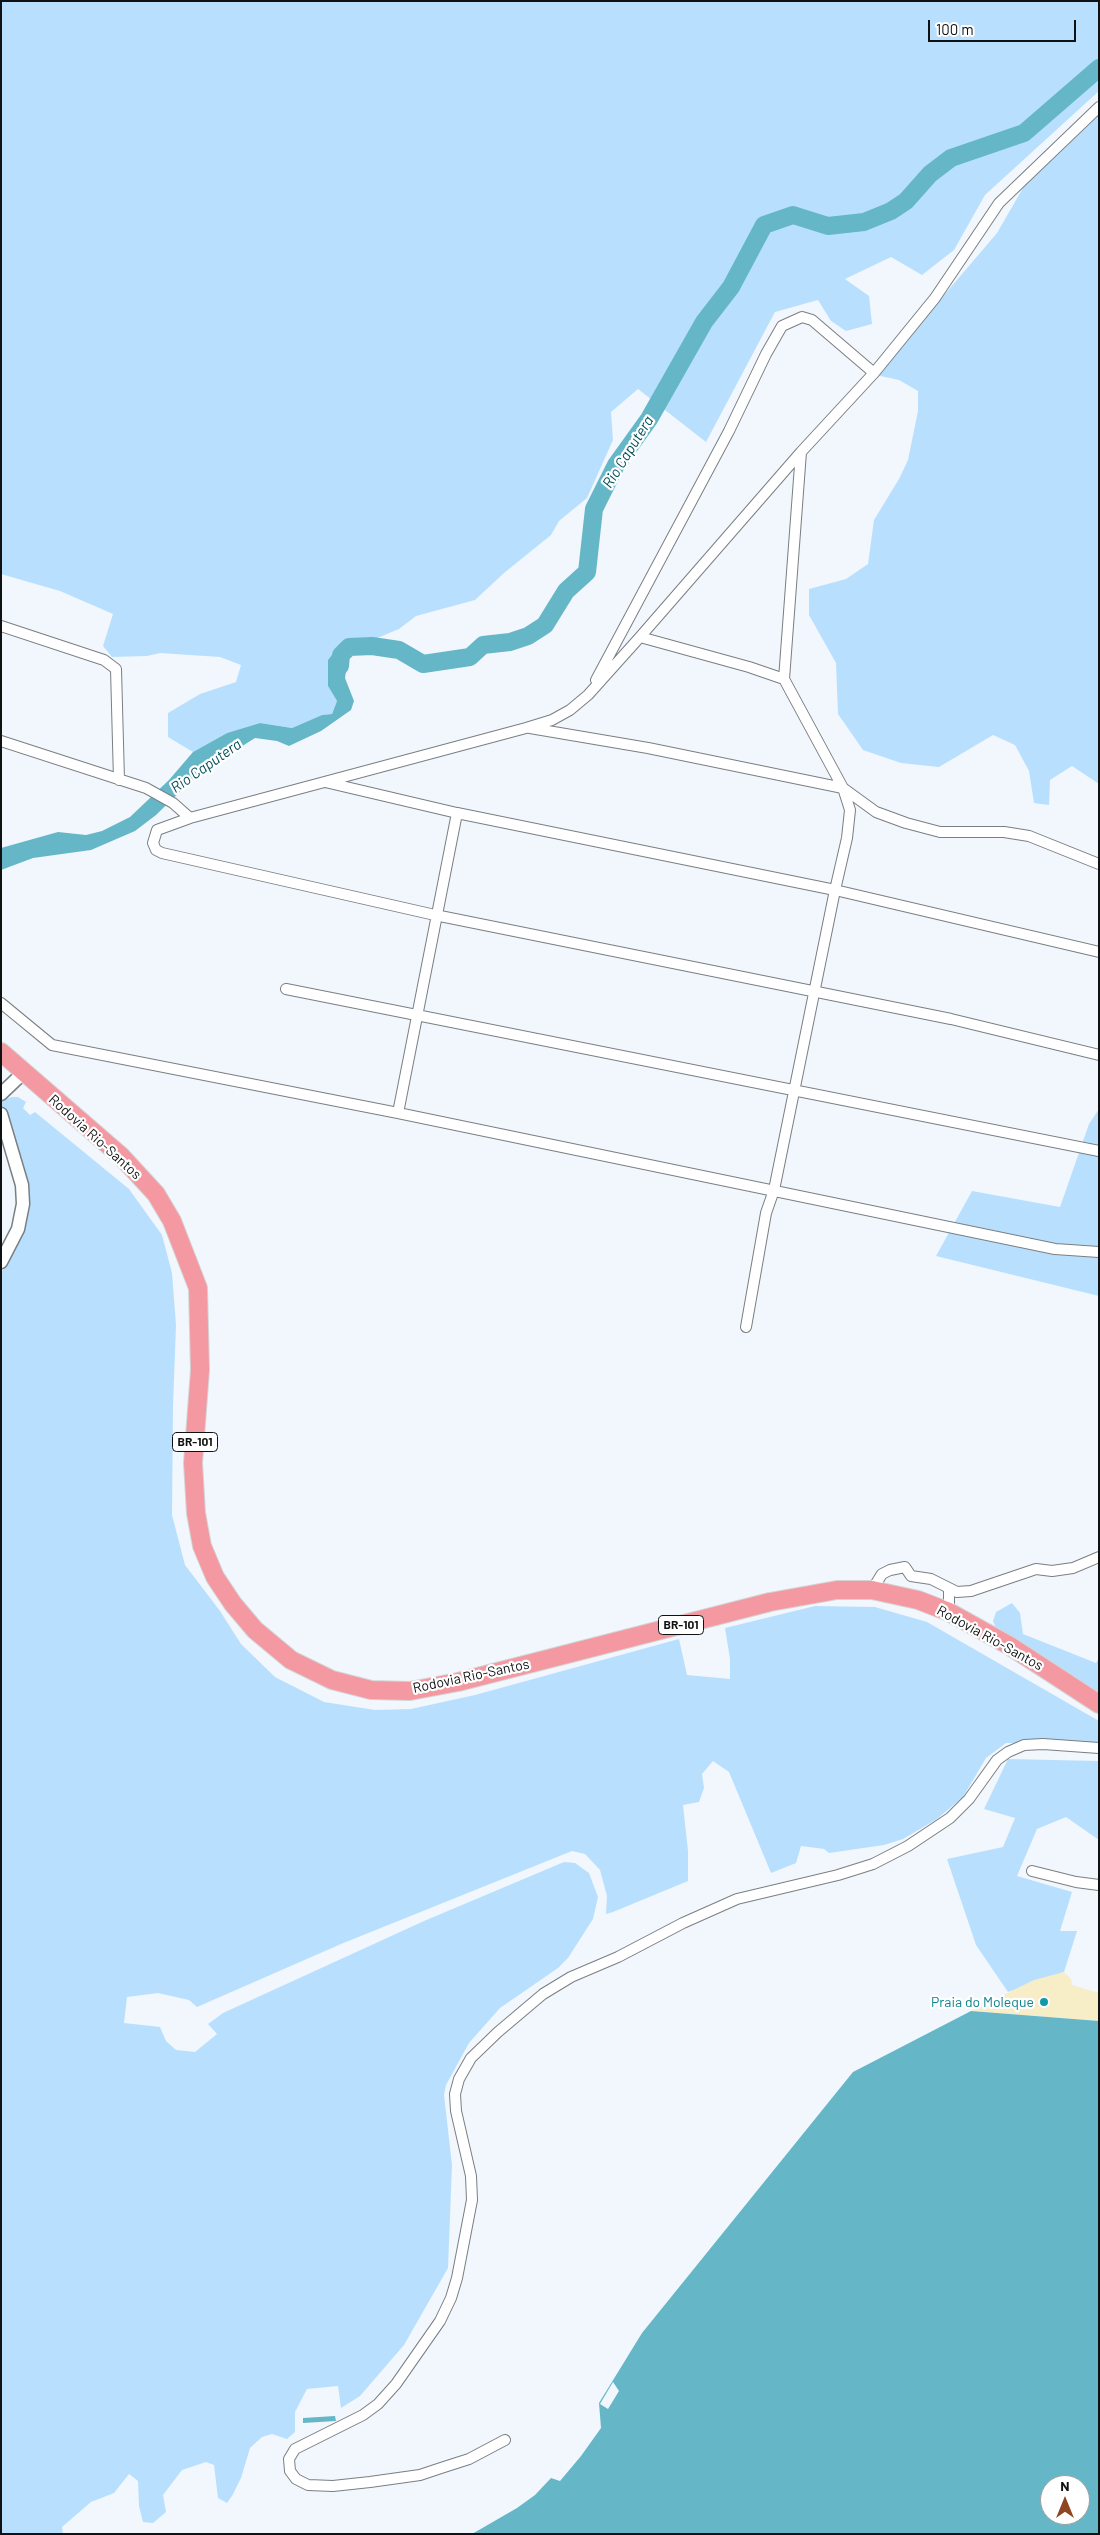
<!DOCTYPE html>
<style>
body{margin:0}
#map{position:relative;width:1100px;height:2535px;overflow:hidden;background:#f1f7fc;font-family:Barlow,sans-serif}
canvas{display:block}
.frame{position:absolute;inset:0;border:2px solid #0f1113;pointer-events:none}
.north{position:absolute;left:1040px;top:2475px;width:50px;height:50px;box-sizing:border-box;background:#fff;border:1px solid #9fa0a1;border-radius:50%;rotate:0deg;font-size:14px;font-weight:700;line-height:20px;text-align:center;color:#0f1113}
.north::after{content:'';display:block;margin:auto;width:18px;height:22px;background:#8e4723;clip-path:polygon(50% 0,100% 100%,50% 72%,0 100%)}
.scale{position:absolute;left:928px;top:20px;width:148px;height:22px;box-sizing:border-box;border:2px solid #0f1113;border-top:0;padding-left:6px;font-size:15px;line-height:18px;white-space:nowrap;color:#0f1113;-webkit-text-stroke:4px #fff;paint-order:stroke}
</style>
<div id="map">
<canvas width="1100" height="2535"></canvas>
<div class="frame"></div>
<div class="north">N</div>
<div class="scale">100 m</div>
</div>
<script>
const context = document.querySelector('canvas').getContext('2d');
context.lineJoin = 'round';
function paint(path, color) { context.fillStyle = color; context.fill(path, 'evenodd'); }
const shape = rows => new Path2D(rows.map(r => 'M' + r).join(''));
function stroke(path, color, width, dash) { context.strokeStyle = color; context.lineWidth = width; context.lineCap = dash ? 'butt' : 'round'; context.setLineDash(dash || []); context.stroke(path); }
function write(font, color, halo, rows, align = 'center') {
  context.font = font + ' Barlow,sans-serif'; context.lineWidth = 4.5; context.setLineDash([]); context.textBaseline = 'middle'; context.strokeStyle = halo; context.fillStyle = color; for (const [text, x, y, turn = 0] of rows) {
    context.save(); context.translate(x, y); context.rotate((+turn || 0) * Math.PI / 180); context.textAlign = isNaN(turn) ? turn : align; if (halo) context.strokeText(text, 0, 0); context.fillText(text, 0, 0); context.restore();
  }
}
const green = shape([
 [1,1,1099,1,1099,91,985,195,954,250,922,275,891,257,845,279,869,296,872,324,846,331,831,321,818,300,775,312,706,442,638,389,611,412,613,440,587,498,559,521,551,535,504,573,475,600,416,616,399,629,370,641,341,643,328,660,328,686,337,701,332,714,322,715,292,728,260,723,227,733,193,752,168,737,168,713,200,694,236,682,241,665,220,657,160,653,147,656,112,657,103,646,113,614,60,591,1,574],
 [1099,111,1099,784,1072,766,1050,780,1049,805,1034,803,1029,771,1015,745,993,735,939,767,901,763,863,750,838,714,836,663,809,615,809,589,846,579,868,564,874,520,899,479,908,460,918,411,918,391,899,380,876,375,997,233,1034,169],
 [12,1097,18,1097,26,1102,23,1108,30,1115,35,1112,129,1189,162,1235,172,1273,176,1325,173,1406,172,1515,185,1565,220,1611,241,1644,275,1677,324,1702,375,1710,411,1709,475,1695,679,1639,687,1675,730,1679,730,1659,725,1628,815,1606,875,1607,927,1622,1099,1721,1099,1744,1006,1743,986,1758,963,1797,937,1819,903,1839,884,1845,829,1853,824,1849,801,1846,796,1863,771,1873,729,1772,713,1761,702,1774,704,1788,699,1802,683,1805,688,1851,688,1881,613,1912,606,1914,607,1896,600,1870,585,1854,572,1851,341,1944,197,2007,189,2000,158,1993,127,1997,124,2023,160,2027,166,2041,176,2050,195,2052,217,2034,208,2024,223,2013,424,1921,564,1862,575,1863,589,1873,598,1897,593,1919,568,1958,558,1968,500,2008,469,2043,446,2085,444,2095,452,2165,448,2268,404,2345,360,2396,341,2408,338,2386,307,2389,295,2412,295,2432,287,2439,272,2434,262,2437,250,2448,241,2478,232,2496,227,2503,218,2498,214,2465,206,2462,182,2470,163,2495,166,2512,153,2523,143,2522,139,2506,138,2481,129,2474,114,2493,91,2502,62,2527,63,2534,1,2534,1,1272,6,1267,28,1213,1,1109,2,1100],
 [1099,1109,1099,1296,936,1256,972,1191,1060,1207,1089,1124],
 [1012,1603,1020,1613,1023,1634,1096,1663,1099,1658,1099,1696,999,1636,993,1621,996,1612],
 [1008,1759,1099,1761,1099,1840,1066,1817,1037,1829,1017,1876,1072,1892,1060,1931,1077,1931,1064,1972,1008,1992,976,1945,947,1859,1003,1847,1015,1818,984,1809]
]);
const sand = shape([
 [1064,1972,1071,1979,1072,1985,1099,1993,1099,2021,971,2011,1034,1980]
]);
const water = shape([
 [341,643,349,647,344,660,346,671,345,678,354,701,351,710,321,731,289,746,277,741,255,738,198,774,156,815,135,831,91,850,33,858,1,870,1,848,58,832,86,835,102,831,130,817,169,780,193,752,227,733,260,723,292,728,322,715,332,714,337,701,328,686,328,660],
 [971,2011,1099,2021,1099,2534,472,2534,517,2508,535,2495,551,2478,560,2481,581,2456,601,2428,599,2403,642,2333,853,2072],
 [1050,2485,1080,2485,1080,2515,1050,2515],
 [335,2416,336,2421,303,2423,303,2418]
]);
const pier = shape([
 [613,2382,619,2391,608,2409,600,2404]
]);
const river = shape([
 [340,666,341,655,349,647,372,646,399,650,423,664,470,657,483,645,510,642,528,636,545,625,566,591,587,572,594,509,616,465,649,419,704,322,731,287,764,225,793,215,828,226,864,222,891,211,906,201,930,174,951,158,1024,133,1099,68]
]);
const minor = shape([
 [1,626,104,660,116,669,119,780],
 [640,637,749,667,784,679,801,452],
 [784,679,843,788,876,812,906,823,940,832,1004,832,1029,836,1099,864],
 [596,680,729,431,766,354,782,326,802,317,812,320,874,373],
 [1,741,146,788,173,803,190,818,526,728,552,720,570,710,588,695,640,637,801,452,874,373,935,298,999,203,1099,107],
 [325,782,457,813,835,890,847,838,850,810,843,788,648,748,530,728],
 [190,818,157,830,153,843,156,850,162,853,435,915,951,1019,1099,1055],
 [286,989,1099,1151],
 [1,1003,52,1045,398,1113,1055,1249,1099,1252],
 [398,1113,457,813],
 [746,1327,766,1213,774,1190,835,890,1099,952],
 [872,1590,882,1574,890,1570,905,1567,911,1576,931,1579,957,1592,971,1591,1036,1569,1052,1571,1073,1568,1099,1557],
 [949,1612,949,1589],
 [1032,1871,1076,1882,1099,1885],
 [505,2440,469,2459,441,2468,420,2475,370,2482,333,2486,308,2485,296,2479,290,2471,289,2459,295,2449,363,2415,378,2404,396,2384,440,2321,451,2298,457,2278,472,2200,471,2176,456,2111,455,2094,459,2079,471,2058,498,2032,543,1994,571,1977,618,1957,683,1923,737,1899,838,1875,873,1864,908,1846,950,1818,969,1799,997,1760,1008,1752,1024,1745,1043,1744,1099,1748]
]);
const tertiary = shape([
 [1,1094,23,1073],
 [1,1114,22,1185,23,1204,18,1229,1,1262]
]);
const trunk = shape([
 [1,1052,121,1156,156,1194,172,1221,198,1288,200,1370,193,1463,196,1513,202,1546,215,1577,233,1604,255,1630,291,1660,332,1680,371,1690,410,1691,458,1682,770,1602,837,1590,872,1590,918,1600,949,1612,1010,1646,1099,1704]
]);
const markers = [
 [1044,2002,5,"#0f9aa8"]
];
const shields = [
 [195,1442,45],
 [681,1625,45]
];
const shieldNames = [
 ["BR-101",195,1442],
 ["BR-101",681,1625]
];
const streetNames = [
 ["Rodovia Rio-Santos",95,1137,42],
 ["Rodovia Rio-Santos",990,1638,29],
 ["Rodovia Rio-Santos",471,1676,-12]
];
const cultureNames = [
 ["Praia do Moleque",1034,2002]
];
const waterNames = [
 ["Rio Caputera",628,452,-58],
 ["Rio Caputera",206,766,-35]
];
paint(green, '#b8e0fe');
paint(sand, '#f7edc7');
paint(water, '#65b7c8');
paint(pier, '#f1f7fc');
stroke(river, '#65b7c8', 18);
stroke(minor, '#7a7f83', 12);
stroke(tertiary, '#7a7f83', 15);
stroke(trunk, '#d4d4d5', 20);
stroke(minor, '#fff', 10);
stroke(tertiary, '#fff', 12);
stroke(trunk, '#f498a2', 18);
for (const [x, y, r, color] of markers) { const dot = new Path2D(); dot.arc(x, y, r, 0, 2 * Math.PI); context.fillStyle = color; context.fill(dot); stroke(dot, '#fff', 2); }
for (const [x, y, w] of shields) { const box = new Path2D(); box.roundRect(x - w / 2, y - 9.5, w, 19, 4); context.fillStyle = '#fff'; context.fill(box); stroke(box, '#0f1113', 1); }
write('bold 12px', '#0f1113', null, shieldNames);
write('14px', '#0f1113', '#fff', streetNames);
write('14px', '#0d838f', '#fff', cultureNames, 'right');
write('italic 15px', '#004e5a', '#fff', waterNames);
</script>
